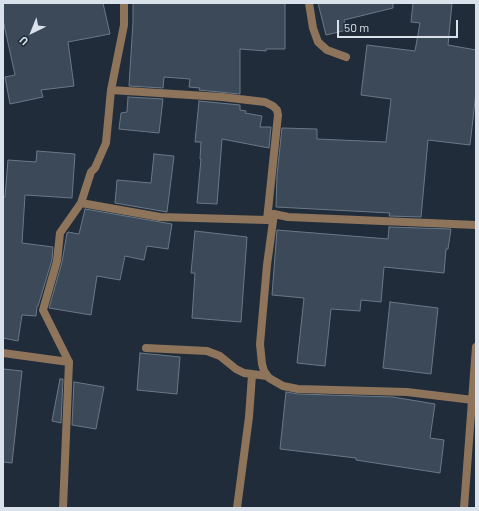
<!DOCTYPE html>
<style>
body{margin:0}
#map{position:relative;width:479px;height:511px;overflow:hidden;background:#202c39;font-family:Barlow,sans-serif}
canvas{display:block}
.frame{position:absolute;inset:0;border:4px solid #d9e1ea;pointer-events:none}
.north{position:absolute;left:12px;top:12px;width:40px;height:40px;-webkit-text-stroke:3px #202c39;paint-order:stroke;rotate:223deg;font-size:11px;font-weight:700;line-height:16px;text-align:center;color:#d9e1ea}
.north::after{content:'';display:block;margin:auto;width:14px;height:18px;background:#d9e1ea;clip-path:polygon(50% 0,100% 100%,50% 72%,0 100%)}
.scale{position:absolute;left:337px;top:20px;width:121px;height:18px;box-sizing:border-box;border:2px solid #d9e1ea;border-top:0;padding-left:5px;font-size:12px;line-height:14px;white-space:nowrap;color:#d9e1ea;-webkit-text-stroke:3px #202c39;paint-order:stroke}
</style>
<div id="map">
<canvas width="479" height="511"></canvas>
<div class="frame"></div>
<div class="north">U</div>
<div class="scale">50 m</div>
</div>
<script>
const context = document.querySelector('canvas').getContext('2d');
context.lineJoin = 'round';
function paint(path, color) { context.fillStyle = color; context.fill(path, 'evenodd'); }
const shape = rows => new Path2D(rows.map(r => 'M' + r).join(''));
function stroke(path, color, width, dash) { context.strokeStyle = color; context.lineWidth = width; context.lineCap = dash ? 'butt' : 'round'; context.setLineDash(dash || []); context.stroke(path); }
const building = shape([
 [3,3,103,3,110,34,68,42,74,86,41,90,43,97,10,104,5,77,15,75,3,20,3,3],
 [133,3,285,3,285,49,266,49,266,51,240,49,240,94,199,90,200,88,189,87,190,79,164,77,163,88,129,86,133,22,133,3],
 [318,3,393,3,393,8,344,20,347,30,326,35,318,3],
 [413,3,452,3,448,45,476,50,476,92,470,145,428,140,421,217,389,216,390,213,276,207,277,175,282,128,317,129,317,139,386,142,391,99,361,95,367,45,415,51,420,23,411,22,413,3],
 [128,97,163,99,159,133,119,129,121,113,127,112,128,97],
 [199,101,240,105,240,110,246,111,245,113,262,116,260,127,271,127,269,148,222,139,217,204,197,203,201,159,200,159,201,142,195,142,199,101],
 [37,151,75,154,72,198,25,195,22,243,53,247,52,260,38,306,37,306,36,316,22,315,18,341,3,338,3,197,5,197,8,160,36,162,37,151],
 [154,154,174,156,167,212,115,203,117,180,151,183,154,154],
 [85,209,172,224,168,249,147,246,144,260,125,256,120,280,97,276,91,315,49,308,62,262,67,233,68,232,79,234,85,209],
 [389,227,451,229,448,249,446,249,444,273,384,267,381,302,361,300,360,311,331,309,325,366,297,363,304,298,272,295,277,230,388,239,389,227],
 [195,231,247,237,241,322,192,318,195,273,191,273,195,231],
 [390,302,438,308,431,374,383,368,390,302],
 [140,353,180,357,177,394,137,390,140,353],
 [3,369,22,371,12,463,3,462,3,369],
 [60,379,63,379,61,423,52,421,60,379],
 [74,382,104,387,96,429,72,425,74,382],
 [286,392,298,394,393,397,435,404,430,438,444,440,440,473,356,460,356,458,280,449,286,392]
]);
const service = shape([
 [309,3,313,28,318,42,327,50,346,57]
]);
const minor = shape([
 [111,90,222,97,265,102,273,106,277,110,278,115,267,220],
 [81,203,160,217,267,220,274,214,288,217,476,225],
 [274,214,267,265,260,344,262,364,264,371,269,378,283,386,298,389,407,392,473,400],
 [146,348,207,351,220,356,236,369,244,373,267,376],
 [3,353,69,362],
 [63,508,69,362,43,310,57,261,60,233,81,203,91,172,95,168,106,143,111,90,124,25,124,3],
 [237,508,249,417,252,375],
 [464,508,476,347]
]);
paint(building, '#3c4958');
stroke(building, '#6a7887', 1);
stroke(service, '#8e745b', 8);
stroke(minor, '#8e745b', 8);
</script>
